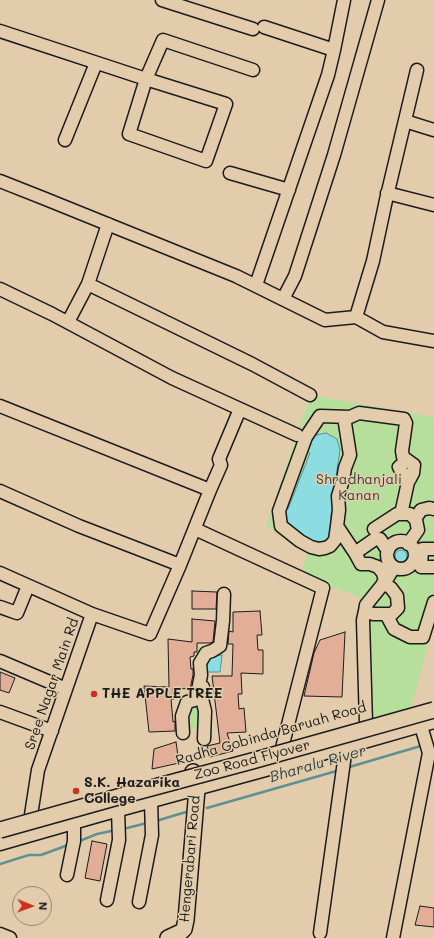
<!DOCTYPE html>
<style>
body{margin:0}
#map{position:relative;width:434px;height:938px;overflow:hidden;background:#e2ccac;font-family:Mali,sans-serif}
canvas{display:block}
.north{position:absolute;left:12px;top:886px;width:40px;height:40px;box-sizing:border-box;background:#e2ccac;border:1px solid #938672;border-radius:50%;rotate:91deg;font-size:11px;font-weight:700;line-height:16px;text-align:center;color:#1c1c1c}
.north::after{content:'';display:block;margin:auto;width:14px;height:18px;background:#c8321e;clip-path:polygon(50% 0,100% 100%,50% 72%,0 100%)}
</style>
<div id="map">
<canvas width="434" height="938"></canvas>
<div class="north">N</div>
</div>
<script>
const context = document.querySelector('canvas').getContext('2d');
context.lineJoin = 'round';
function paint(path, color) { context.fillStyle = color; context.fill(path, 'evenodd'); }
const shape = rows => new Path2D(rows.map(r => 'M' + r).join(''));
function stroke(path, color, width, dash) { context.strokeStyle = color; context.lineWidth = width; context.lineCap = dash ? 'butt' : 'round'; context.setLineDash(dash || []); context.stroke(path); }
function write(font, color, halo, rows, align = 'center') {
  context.font = font + ' Mali,sans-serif'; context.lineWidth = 3; context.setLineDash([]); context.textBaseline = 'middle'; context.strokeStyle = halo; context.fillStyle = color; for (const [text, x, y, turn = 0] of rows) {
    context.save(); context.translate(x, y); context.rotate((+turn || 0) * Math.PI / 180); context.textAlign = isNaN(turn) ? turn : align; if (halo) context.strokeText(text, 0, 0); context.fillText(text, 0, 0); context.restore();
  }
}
const green = shape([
 [310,395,434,417,434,620,408,719,362,732,359,632,360,597,301,576,309,547,266,527],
 [226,637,222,655,213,656,206,662,202,699,208,730,180,728,178,696,194,695,197,646,219,650]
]);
const water = shape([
 [326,433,337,439,340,450,334,490,336,501,331,514,331,538,310,547,284,525,280,507,288,509,310,453,304,450,312,436,326,433],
 '395 556a6 6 0 1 1 12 0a6 6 0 1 1-12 0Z',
 [222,655,220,672,205,672,206,662,213,656,222,655]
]);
const stream = shape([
 [346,768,424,745],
 [207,808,340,770],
 [156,821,186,812],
 [123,829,147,823],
 [77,842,97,834,116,830],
 [0,864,29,855,41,855,68,845]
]);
const building = shape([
 [192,591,217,592,216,609,192,609,192,591],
 [260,611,262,635,257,635,258,650,263,650,263,674,241,673,242,694,238,694,239,709,244,708,246,732,227,733,233,751,210,757,207,746,220,743,212,676,232,676,233,644,228,644,229,631,233,632,233,612,260,611],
 [192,619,215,621,213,642,210,643,197,643,197,652,194,652,194,656,190,657,191,669,193,669,193,675,190,689,173,688,174,699,171,699,173,722,175,721,175,731,149,732,144,686,169,687,168,639,192,642,192,619],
 [345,632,342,697,304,696,314,653,320,640,345,632],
 [0,672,15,678,9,693,0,690,0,672],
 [176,742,179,763,152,769,154,749,176,742],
 [92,841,107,844,100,881,85,878,92,841],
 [420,906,434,908,434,927,415,925,420,906]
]);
const minor = shape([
 [162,0,253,29],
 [264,27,334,50],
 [0,31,146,79,129,134,206,161,226,104,146,79,163,40,253,70],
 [405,121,434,130],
 [65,140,96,63],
 [230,173,289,190],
 [0,181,43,198,236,276,325,320,356,317,383,332,434,341],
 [387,193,434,205],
 [88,284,108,224],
 [256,285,328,75,334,50,344,0],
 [0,289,52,314,172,378,297,435],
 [283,299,295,276,334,155,378,0],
 [356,317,373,261,386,200,417,70],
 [68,322,88,284,252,364,310,395],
 [0,406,210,490],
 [407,460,399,467,404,476,410,479],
 [0,491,79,526,180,565],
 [415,519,421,510,429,508,434,509],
 [337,526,339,510,338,496,343,480,345,468,350,455,344,417],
 [195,529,323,588,282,748],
 [374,529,397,514,410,514,416,520,418,530,408,544],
 '387 555a14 14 0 1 1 28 0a14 14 0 1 1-28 0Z',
 [434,549,422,549,421,567,434,567],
 [355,553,337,526,335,540,330,546,325,548,319,549,311,547,300,541,281,526,279,511,306,437,320,416,350,417,359,413,404,419,406,423,402,451,403,457,414,465,413,473,408,482,401,514],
 [0,573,92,614,38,770,31,815],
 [385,581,383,573,378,567,370,564,361,564,355,553,375,539,380,539,388,551],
 [0,607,17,613,28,586],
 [365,611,373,614,392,614,398,608,397,596,391,588,383,583],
 [92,614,150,634,180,565,210,490,221,465,219,459,240,409],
 [386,614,394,629,410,637,423,637,434,602],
 [0,661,66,689],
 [203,687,202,699,205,711,204,739],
 [0,712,52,731],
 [366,724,363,620,365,611,366,605,387,579,394,567],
 [183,733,182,716,187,702,195,700,198,690,201,675,200,663,206,653,212,651,220,646,223,621,224,594],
 [0,844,101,815,273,768,434,722],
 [67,875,74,841,74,822],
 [107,900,119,840,118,810],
 [139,902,152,835,151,801],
 [320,933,346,747],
 [0,934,10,938],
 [393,938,429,753,421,726]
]);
const major = shape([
 [168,938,181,932,184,929,186,920,197,789,193,772]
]);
const majorBridge = shape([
 [0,830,125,795,252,761,434,710]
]);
const markers = [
 [94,694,4,"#c8321e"],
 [76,791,4,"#c8321e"]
];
const parkNames = [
 ["Shradhanjali",359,480],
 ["Kanan",359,496]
];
const streetNames = [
 ["Sree Nagar Main Rd",52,684,-71],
 ["Radha Gobinda Baruah Road",271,734,-16],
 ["Zoo Road Flyover",252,760,-15],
 ["Hengerabari Road",190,859,-85]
];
const poiNames = [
 ["THE APPLE TREE",102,694],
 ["S.K. Hazarika",84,783],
 ["College",84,799]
];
const waterNames = [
 ["Bharalu River",318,764,-16]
];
paint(green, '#b5df9b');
paint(water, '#8bdde2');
stroke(water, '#5f9093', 1);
stroke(stream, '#5f9093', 2.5);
paint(building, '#e3ae97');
stroke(building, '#1c1c1c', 1);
stroke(minor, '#1c1c1c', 15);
stroke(major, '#1c1c1c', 18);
stroke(minor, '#e2ccac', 12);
stroke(major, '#e2ccac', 15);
stroke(majorBridge, '#1c1c1c', 18, []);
stroke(majorBridge, '#e2ccac', 15);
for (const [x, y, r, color] of markers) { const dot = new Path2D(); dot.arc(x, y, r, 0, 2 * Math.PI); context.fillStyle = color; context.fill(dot); stroke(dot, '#e2ccac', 1.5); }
write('14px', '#3b4335', '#e2ccac', parkNames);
write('14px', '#1c1c1c', '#e2ccac', streetNames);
write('bold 14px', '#1c1c1c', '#e2ccac', poiNames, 'left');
write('italic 15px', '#324344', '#e2ccac', waterNames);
</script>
